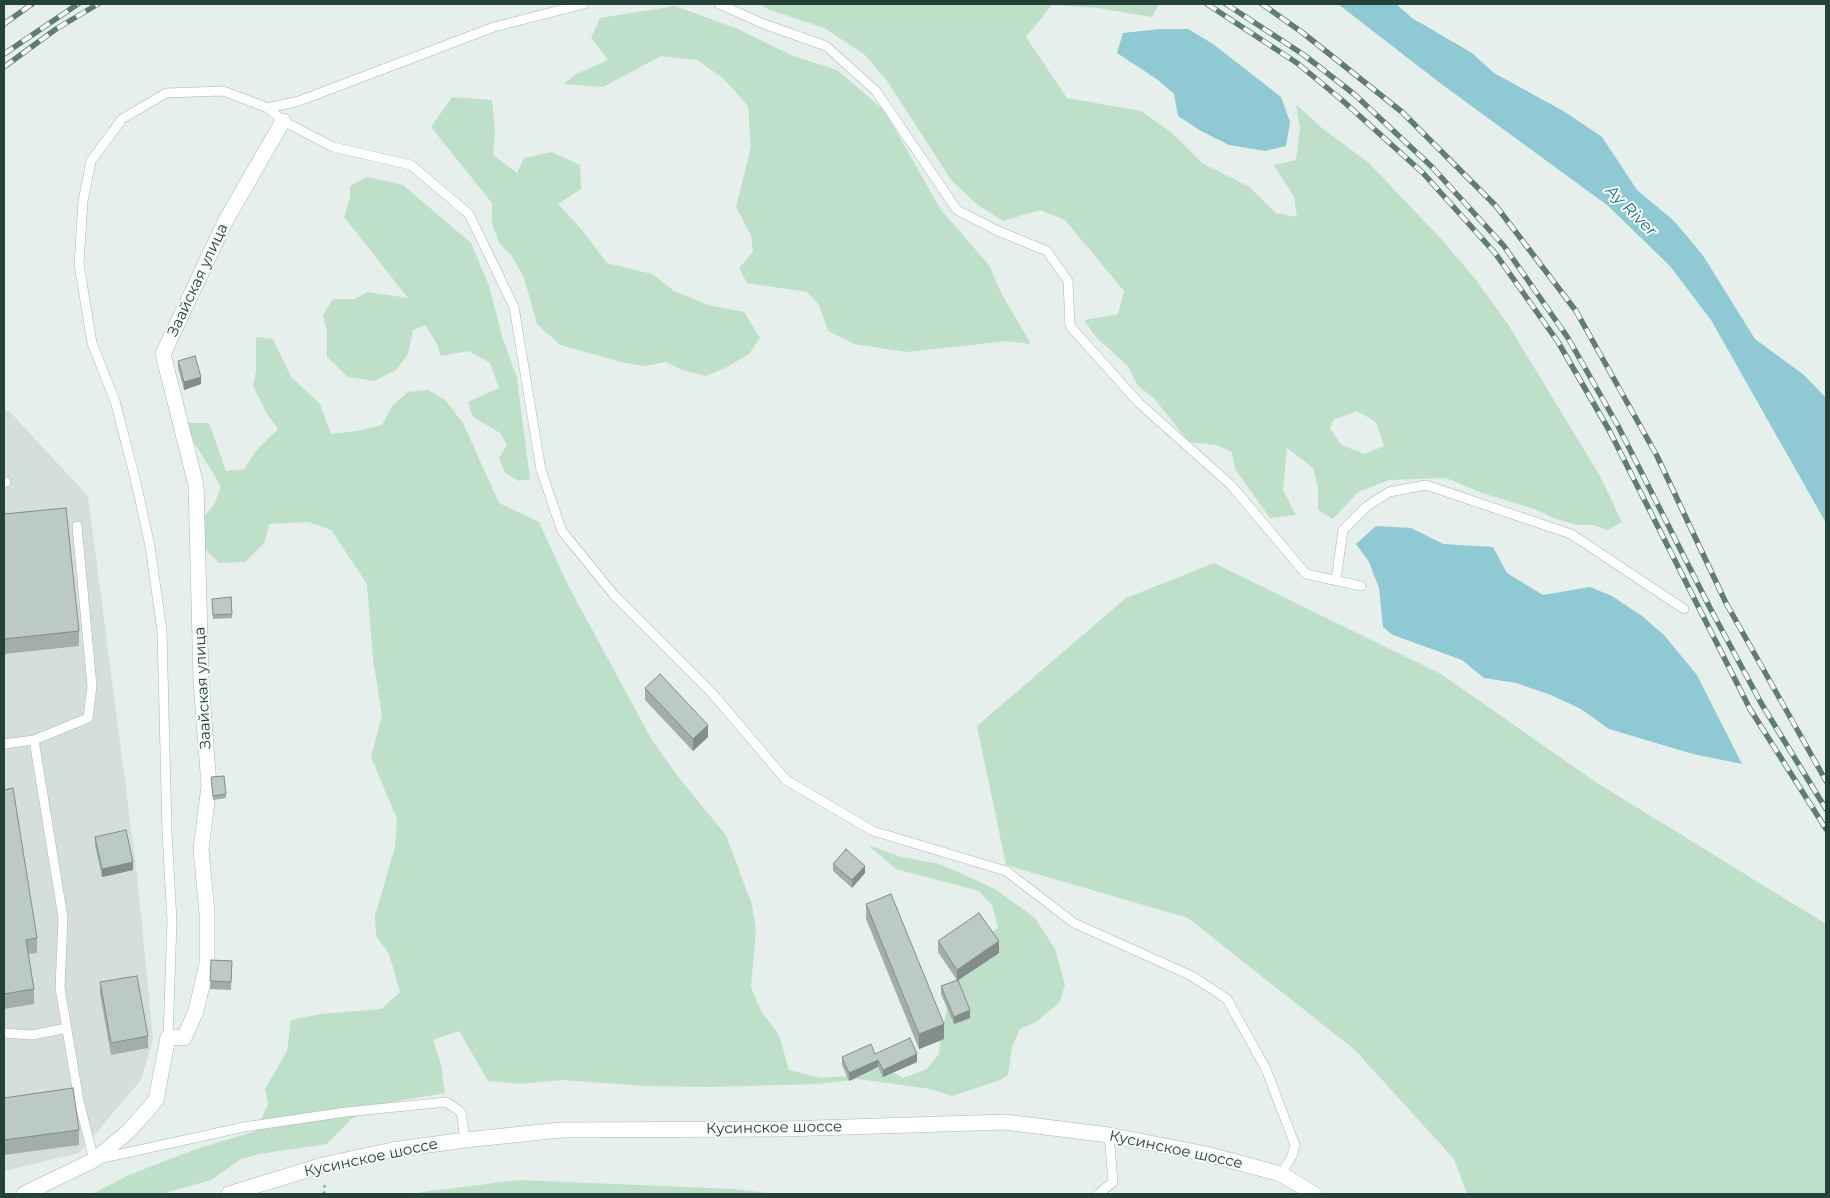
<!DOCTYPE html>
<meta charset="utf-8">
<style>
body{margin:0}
#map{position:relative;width:1830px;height:1198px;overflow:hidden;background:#e6efeb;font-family:Montserrat,sans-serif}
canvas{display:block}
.frame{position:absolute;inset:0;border:5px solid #24423a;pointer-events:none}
</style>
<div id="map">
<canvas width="1830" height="1198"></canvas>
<div class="frame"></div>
</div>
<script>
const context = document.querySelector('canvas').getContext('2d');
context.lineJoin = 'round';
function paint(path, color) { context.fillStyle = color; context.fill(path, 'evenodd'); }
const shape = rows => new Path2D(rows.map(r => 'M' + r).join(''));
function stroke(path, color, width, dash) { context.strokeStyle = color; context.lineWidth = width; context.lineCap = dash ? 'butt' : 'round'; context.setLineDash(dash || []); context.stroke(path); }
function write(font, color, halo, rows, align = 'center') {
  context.font = font + ' Montserrat,sans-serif'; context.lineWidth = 4; context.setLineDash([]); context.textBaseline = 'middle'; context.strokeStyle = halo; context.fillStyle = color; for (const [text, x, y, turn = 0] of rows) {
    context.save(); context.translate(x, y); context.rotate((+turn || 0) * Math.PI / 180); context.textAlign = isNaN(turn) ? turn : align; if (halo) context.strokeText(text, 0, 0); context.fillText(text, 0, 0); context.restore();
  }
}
const built = shape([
 [4,411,9,411,88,496,137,874,153,1039,141,1080,79,1153,4,1171]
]);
const green = shape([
 [758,4,1159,4,1152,17,1098,8,1052,5,1026,37,1067,98,1141,111,1171,132,1202,163,1248,186,1276,213,1297,217,1294,197,1274,165,1296,160,1300,128,1296,104,1323,129,1368,162,1443,241,1476,280,1509,326,1600,476,1622,522,1608,530,1594,525,1577,525,1556,519,1534,509,1482,493,1446,478,1389,480,1358,492,1333,519,1318,510,1318,487,1313,468,1287,448,1283,490,1296,515,1270,518,1235,469,1232,452,1216,445,1189,442,1153,397,1138,386,1128,366,1096,337,1084,320,1118,314,1124,291,1065,220,1040,210,1003,221,978,205,952,181,887,81,864,54,824,28,770,10],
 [1357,411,1376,422,1384,446,1365,454,1341,445,1330,428,1333,420],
 [675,6,738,29,791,55,837,70,884,110,941,210,989,265,1001,293,1031,344,1007,341,907,352,854,344,828,331,819,305,807,292,747,283,739,268,753,252,751,235,736,207,751,147,748,106,723,78,697,60,661,56,603,87,564,84,576,74,608,60,591,38,600,18],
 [452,97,492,100,495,131,493,155,517,173,524,158,552,152,580,165,581,189,558,204,583,231,607,263,652,274,674,291,708,305,744,312,760,338,749,354,727,367,706,376,685,371,665,362,646,366,625,363,560,345,537,324,524,278,512,256,499,243,492,223,492,203,431,127],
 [367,177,403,185,471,243,489,286,502,336,517,378,530,479,519,481,505,473,499,458,507,445,500,433,473,417,468,402,499,388,490,363,468,351,441,356,436,342,425,325,413,330,408,354,396,370,374,381,348,377,327,357,327,332,323,315,333,299,354,299,368,292,408,298,344,217,350,197,350,186],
 [256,337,273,339,291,377,320,404,331,434,357,431,382,425,392,406,408,392,428,390,445,400,463,423,499,503,539,522,569,587,652,740,679,778,726,835,752,905,756,930,751,987,761,1011,779,1035,789,1070,821,1078,849,1076,884,1067,903,1078,927,1069,939,1054,941,1032,956,978,980,940,998,928,992,905,979,891,896,869,868,845,901,857,940,864,995,889,1035,918,1055,949,1065,985,1060,1002,1036,1022,1020,1029,1012,1047,1008,1075,998,1081,952,1096,930,1089,858,1079,818,1084,710,1087,645,1086,562,1080,521,1084,488,1081,459,1031,433,1040,441,1064,445,1093,397,1101,351,1119,327,1144,259,1154,241,1159,211,1180,161,1194,92,1194,129,1175,196,1149,256,1131,268,1104,265,1089,287,1051,291,1020,320,1014,381,1009,400,992,389,954,376,936,375,916,395,847,397,819,371,757,382,715,373,659,367,584,331,530,308,522,269,524,265,542,245,562,219,563,194,538,203,518,215,503,221,486,182,423,209,423,226,471,244,469,255,452,278,429,266,412,253,386,256,371],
 [1214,563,1441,674,1594,781,1826,924,1826,1194,1467,1194,1454,1159,1355,1050,1188,918,1006,865,977,726,1126,598],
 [519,1180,735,1189,775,1194,407,1194]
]);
const water = shape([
 [1338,4,1396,4,1412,18,1472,53,1494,73,1565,112,1602,137,1637,190,1673,220,1702,254,1755,339,1804,375,1826,398,1826,523,1711,320,1670,266,1607,205,1440,83],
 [1160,29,1188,29,1213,44,1281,97,1290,122,1286,146,1265,151,1229,145,1201,131,1178,116,1174,94,1158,80,1117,53,1123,33],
 [1376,526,1411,528,1443,544,1493,547,1507,573,1543,595,1590,587,1612,596,1642,616,1664,635,1697,675,1742,764,1693,754,1609,729,1581,709,1551,695,1516,683,1484,678,1462,660,1393,635,1383,627,1379,588,1369,562,1356,544]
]);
const path = shape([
 [324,1194,325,1181]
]);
const lane = shape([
 [719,4,764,24,826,46,876,91,957,210,998,231,1047,251,1068,281,1070,326,1139,403,1231,485,1306,574,1361,586],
 [268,108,299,101,494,27,584,4],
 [4,482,6,482],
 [77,526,92,686,88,718,34,740,63,918,60,988,79,1101,94,1160,244,1127,346,1112,446,1102,461,1112,465,1140],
 [1336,580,1343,530,1366,507,1389,492,1426,485,1571,534,1684,609],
 [4,744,34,740],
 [4,1033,32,1035,67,1028],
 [168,1037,172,921,167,832,162,631,150,546,135,478,115,401,92,343,79,264,83,201,91,161,122,119,166,93,223,91,268,108,283,121,333,147,411,165,469,214,514,307,541,470,562,531,614,595,712,693,786,780,873,831,1006,871,1074,923,1192,976,1227,999,1266,1069,1295,1145,1292,1156,1281,1174],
 [1098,1194,1113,1182,1109,1135]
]);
const street = shape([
 [24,1194,94,1160,129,1131,156,1100,168,1037,184,1038,196,1011,207,964,207,913,201,849,209,786,201,680,196,485,163,354,226,220,283,121]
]);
const secondary = shape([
 [229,1194,323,1165,392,1150,465,1140,561,1130,783,1129,1005,1122,1109,1135,1206,1154,1281,1174,1314,1194]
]);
const rail = shape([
 [1207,4,1297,63,1343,101,1423,173,1495,253,1558,342,1609,430,1750,709,1826,829],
 [1226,4,1304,55,1354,94,1431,166,1504,246,1568,338,1618,426,1710,608,1761,703,1826,809],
 [1262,4,1303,33,1402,112,1496,206,1576,311,1657,456,1726,603,1826,781],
 [4,24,32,4],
 [4,54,78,4],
 [4,67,56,29,98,4]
]);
const wall = shape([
 [178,361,201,384,184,390,178,368],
 [4,514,79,631,79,646,4,654],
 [231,597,232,618,213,619,212,599],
 [645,688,708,737,693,751,645,700],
 [211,781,226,794,226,798,213,800],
 [4,790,37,938,37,953,28,954,34,989,34,1004,4,1009],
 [95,837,133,870,102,877,95,845],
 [833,864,865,873,852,888,833,871],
 [866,904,944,1039,919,1049,866,919],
 [938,941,999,953,958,980,970,1018,954,1024,941,994,941,986,957,980,938,952],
 [211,960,232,961,231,990,210,989],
 [100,982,148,1036,148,1048,111,1055,100,994],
 [875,1054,917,1062,883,1077,878,1067,849,1081,842,1065,842,1057],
 [4,1098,79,1130,79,1145,4,1155]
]);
const shadedWall = shape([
 [201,377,201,384,184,390,184,382],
 [708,725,708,737,693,751,693,739],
 [133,862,133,870,102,877,102,869],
 [865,866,865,873,852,888,852,880],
 [999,941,999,953,957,981,957,970],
 [970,1010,970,1018,954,1024,954,1017],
 [944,1024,944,1039,919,1049,919,1034],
 [917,1054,917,1062,883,1077,883,1070],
 [878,1060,878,1067,849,1081,849,1073]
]);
const building = shape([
 [195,356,201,377,184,382,178,361,195,356],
 [66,508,79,631,4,639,4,514,66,508],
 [231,597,232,614,213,615,212,599,231,597],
 [660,674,708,725,693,739,645,688,660,674],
 [224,776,226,794,213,796,211,777,224,776],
 [13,788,37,938,26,940,34,989,4,994,4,790,13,788],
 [126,830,133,862,102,869,95,837,126,830],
 [846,849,865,866,852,880,833,864,846,849],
 [891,894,944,1024,919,1034,866,904,891,894],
 [979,913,999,941,957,970,938,941,979,913],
 [211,960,232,961,231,982,210,981,211,960],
 [137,976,148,1036,111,1043,100,982,137,976],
 [958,980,970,1010,954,1017,941,986,958,980],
 [910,1038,917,1054,883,1070,878,1060,849,1073,842,1057,871,1044,875,1054,910,1038],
 [73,1088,79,1130,4,1140,4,1098,73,1088]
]);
const streetNames = [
 ["Заайская улица",198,280,-65],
 ["Заайская улица",203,688,-93],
 ["Кусинское шоссе",774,1128,-1],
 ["Кусинское шоссе",1176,1150,12],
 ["Кусинское шоссе",371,1158,-12]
];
const waterNames = [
 ["Ay River",1631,211,45]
];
paint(built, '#d4dfda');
paint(green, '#bfe0c8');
paint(water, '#8ec9d4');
stroke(lane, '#a8b8b2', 10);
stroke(street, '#a8b8b2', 16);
stroke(secondary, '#a4bbb3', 16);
stroke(path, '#86b3a5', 3, [2.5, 4]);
stroke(lane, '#fff', 9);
stroke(street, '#fff', 15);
stroke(secondary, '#fff', 15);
stroke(rail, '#5f7d75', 5.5);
stroke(rail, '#f7fbf9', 4, [11]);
paint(wall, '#a1aea9');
paint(shadedWall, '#838d89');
paint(building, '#bbcac4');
stroke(building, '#838d89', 1);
write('15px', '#24423a', '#f7fbf9', streetNames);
write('italic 16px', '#1c6f80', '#f7fbf9', waterNames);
</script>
